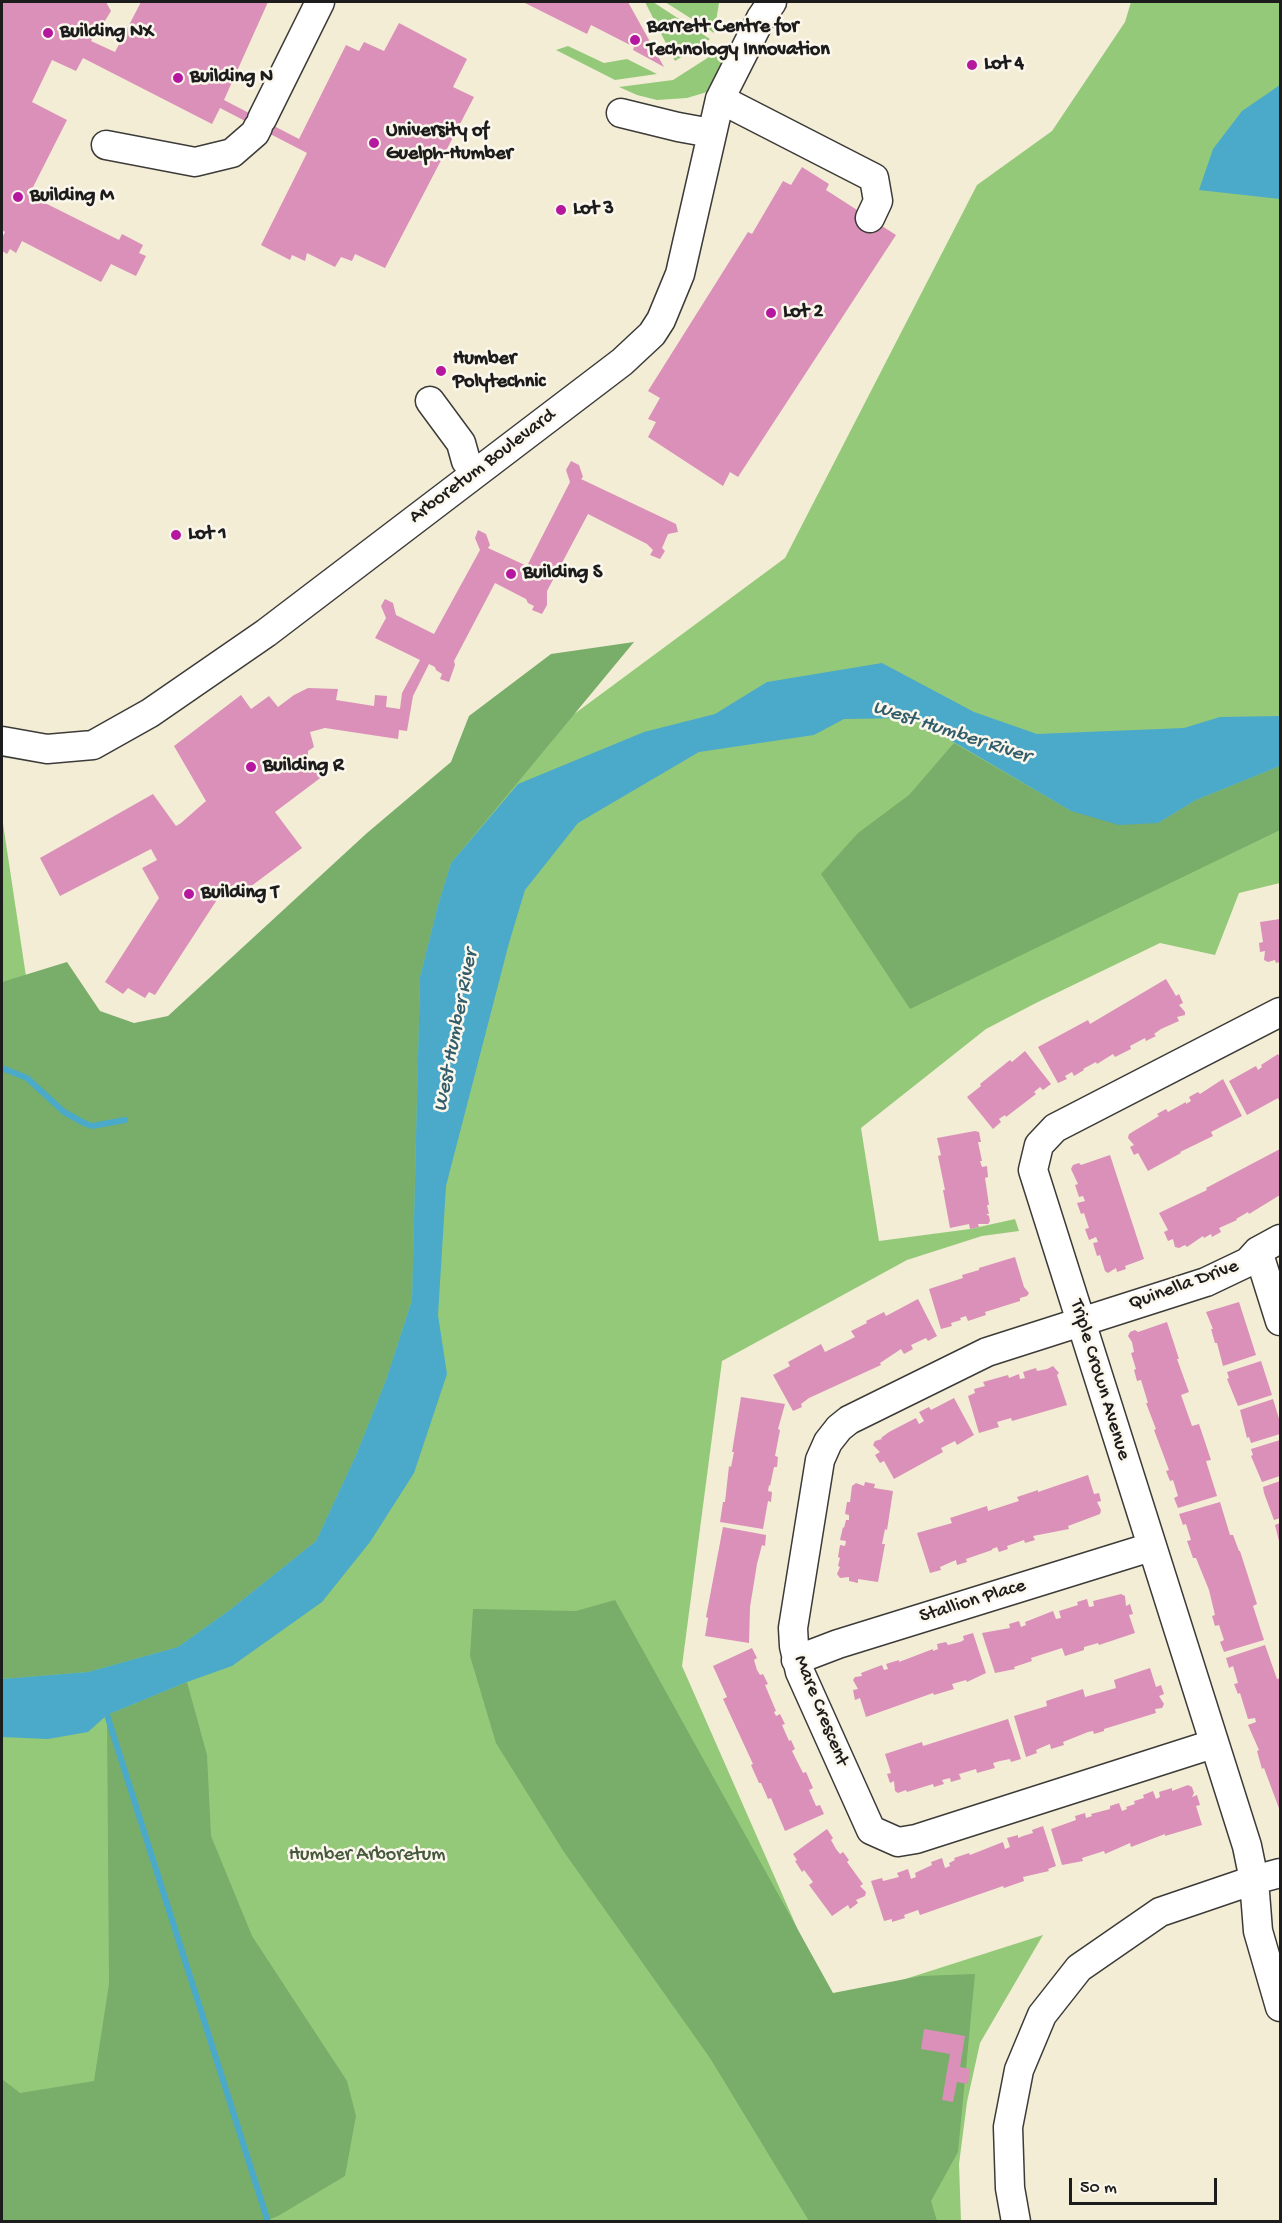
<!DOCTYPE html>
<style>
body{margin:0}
#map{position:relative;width:1282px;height:2223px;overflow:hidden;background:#f3edd6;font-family:"Gochi Hand",sans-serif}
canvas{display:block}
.frame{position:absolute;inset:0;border:3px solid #1c1c1c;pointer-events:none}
.scale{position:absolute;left:1069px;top:2178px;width:148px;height:27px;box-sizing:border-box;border:3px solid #1c1c1c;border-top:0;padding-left:8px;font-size:18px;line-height:21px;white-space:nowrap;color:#1c1c1c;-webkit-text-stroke:4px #fbf7ec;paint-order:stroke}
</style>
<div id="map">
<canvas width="1282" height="2223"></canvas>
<div class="frame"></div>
<div class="scale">50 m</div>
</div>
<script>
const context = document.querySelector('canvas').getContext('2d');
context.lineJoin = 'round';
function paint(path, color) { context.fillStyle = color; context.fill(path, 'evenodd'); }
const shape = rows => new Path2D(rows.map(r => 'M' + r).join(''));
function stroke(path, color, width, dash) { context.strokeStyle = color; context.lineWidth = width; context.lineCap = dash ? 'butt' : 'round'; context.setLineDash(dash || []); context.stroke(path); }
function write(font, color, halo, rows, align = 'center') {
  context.font = font + ' "Gochi Hand",sans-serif'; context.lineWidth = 5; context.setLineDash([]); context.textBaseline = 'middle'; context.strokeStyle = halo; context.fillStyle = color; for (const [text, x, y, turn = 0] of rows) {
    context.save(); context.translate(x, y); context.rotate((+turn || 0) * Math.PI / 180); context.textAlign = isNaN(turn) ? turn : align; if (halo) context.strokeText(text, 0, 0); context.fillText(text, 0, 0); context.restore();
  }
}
const green = shape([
 [645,2,653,2,710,39,675,61],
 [665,2,719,3,714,33],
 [1131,2,1280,2,1280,883,1239,893,1215,955,1160,943,1036,1003,986,1029,861,1128,879,1241,970,1229,1015,1219,1019,1231,982,1236,907,1260,722,1361,682,1666,830,2003,1043,1935,980,2043,967,2102,959,2164,961,2221,2,2221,2,817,38,1056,160,1041,535,743,785,558,977,185,1052,131,1125,22],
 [568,46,604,63,627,59,657,74,615,80,556,50],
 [723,48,733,53,719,82,707,92,687,98,657,100,637,95,619,87,673,80]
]);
const forest = shape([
 [634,642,451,863,438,905,420,977,412,1300,386,1380,357,1453,316,1541,231,1609,178,1647,88,1672,2,1679,2,982,67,962,100,1011,134,1023,168,1016,367,833,451,762,469,716,551,654],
 [954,743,1071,811,1158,823,1196,800,1280,766,1280,830,910,1009,821,874,858,833,909,795],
 [615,1600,833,1993,921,1976,975,1974,958,2152,931,2201,937,2221,809,2221,710,2058,564,1852,496,1743,470,1656,473,1609,576,1611],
 [187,1682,207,1755,211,1836,252,1936,347,2081,356,2116,345,2176,278,2216,265,2221,2,2221,2,2079,20,2093,94,2081,109,1984,107,1715]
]);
const water = shape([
 [1280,85,1280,199,1199,190,1213,149,1242,111],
 [882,663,974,712,1037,734,1184,728,1220,717,1280,716,1280,766,1196,800,1158,823,1119,825,1071,811,913,718,844,719,814,735,699,752,578,823,525,890,509,943,446,1186,438,1315,447,1374,414,1473,370,1542,322,1602,232,1666,187,1682,107,1715,88,1732,48,1739,2,1737,2,1679,88,1672,178,1647,231,1609,316,1541,357,1453,386,1380,412,1300,420,977,438,905,451,863,518,784,644,732,715,714,767,682]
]);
const stream = shape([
 [2,1068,27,1078,64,1112,84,1123,92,1126,125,1120],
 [107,1715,268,2222]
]);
const building = shape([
 [2,2,106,2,111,11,103,24,99,25,91,41,115,52,141,2,268,2,224,100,299,139,346,45,359,51,364,42,384,51,399,23,467,59,453,87,474,97,385,268,355,254,352,261,341,257,335,267,307,253,305,261,292,255,290,260,261,245,307,153,220,108,212,124,83,58,76,71,52,60,32,102,67,120,29,195,119,240,122,234,143,245,139,253,146,256,136,276,111,264,101,282,22,241,16,253,10,249,7,254,2,251,2,238,5,232,2,230],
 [523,2,628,2,664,67,633,50,634,47,591,25,587,34],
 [802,167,829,184,826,190,896,235,738,477,730,472,723,486,648,437,656,422,648,419,660,398,648,391,748,232,752,234,783,181,791,185],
 [571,461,579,465,583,477,581,479,676,524,678,532,668,534,662,548,665,551,660,559,650,555,653,550,647,544,588,514,547,591,547,605,542,614,532,610,534,606,528,603,526,599,495,583,454,661,455,665,449,682,440,679,442,674,436,670,435,667,429,664,413,696,407,731,399,730,398,739,325,728,310,732,314,747,308,751,308,757,323,776,275,812,302,848,242,893,235,884,222,892,155,995,149,992,145,998,128,988,123,994,105,982,159,898,142,868,157,860,151,849,60,896,40,858,153,794,176,826,181,823,206,801,174,746,241,695,251,709,269,696,278,707,294,695,308,688,338,689,336,700,374,706,375,695,387,696,386,707,400,709,402,693,420,660,375,638,386,618,381,606,385,599,393,603,396,615,434,634,480,550,475,538,478,530,486,534,490,545,488,548,527,566,570,482,566,470],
 [1280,919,1280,962,1276,963,1275,960,1268,962,1264,960,1265,951,1260,952,1259,943,1263,942,1260,922],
 [1166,979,1176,996,1179,994,1183,1003,1179,1005,1185,1012,1185,1015,1177,1017,1179,1021,1161,1029,1154,1034,1156,1036,1146,1041,1145,1038,1130,1046,1131,1049,1115,1057,1113,1054,1097,1064,1096,1062,1083,1069,1084,1070,1074,1076,1072,1072,1065,1076,1067,1079,1058,1083,1038,1047,1088,1020,1090,1024],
 [1025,1051,1051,1084,1043,1090,1040,1087,1034,1092,1036,1094,1006,1117,1005,1115,999,1119,1001,1122,993,1129,967,1097,981,1086,980,1084,1010,1060,1012,1062],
 [1278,1054,1280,1057,1280,1103,1278,1098,1247,1115,1229,1081,1256,1066,1258,1070,1262,1067,1261,1065],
 [1223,1079,1242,1116,1211,1132,1213,1136,1180,1152,1181,1153,1148,1171,1138,1153,1134,1155,1130,1147,1134,1145,1128,1138,1129,1134,1159,1116,1157,1114,1166,1109,1168,1112,1186,1102,1186,1104,1191,1101,1189,1097,1198,1092,1200,1094],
 [975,1131,979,1132,981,1142,978,1142,982,1161,980,1161,982,1167,987,1166,988,1177,985,1178,989,1205,987,1205,989,1214,986,1214,989,1216,990,1221,988,1224,978,1224,979,1227,970,1229,969,1224,950,1228,943,1190,945,1190,938,1156,941,1155,937,1138],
 [1280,1149,1280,1195,1249,1214,1248,1212,1236,1219,1237,1220,1219,1228,1221,1232,1212,1237,1211,1234,1204,1238,1203,1236,1187,1247,1185,1245,1179,1248,1175,1247,1173,1239,1168,1241,1164,1232,1168,1230,1159,1213,1207,1190,1206,1188],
 [1110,1155,1144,1259,1125,1266,1126,1269,1117,1272,1116,1268,1108,1273,1105,1271,1100,1255,1097,1256,1093,1243,1098,1242,1096,1237,1089,1240,1085,1229,1089,1228,1084,1213,1081,1214,1077,1203,1085,1201,1083,1196,1079,1197,1075,1185,1078,1184,1071,1169,1073,1165,1079,1163,1081,1165],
 [1015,1257,1024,1287,1029,1293,1027,1296,1020,1298,1020,1301,985,1312,986,1315,968,1321,966,1316,960,1318,961,1320,951,1323,952,1326,941,1329,929,1289,963,1278,962,1275,979,1270,979,1268],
 [918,1299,937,1336,928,1341,926,1338,911,1345,913,1349,904,1354,901,1349,880,1363,881,1365,809,1398,801,1404,802,1407,793,1411,773,1375,790,1366,788,1362,821,1344,825,1352,855,1337,851,1331,867,1323,866,1321,884,1312,886,1316],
 [1239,1302,1256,1355,1223,1366,1217,1343,1215,1343,1211,1329,1213,1329,1206,1312],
 [1167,1322,1179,1359,1177,1359,1189,1392,1181,1395,1192,1426,1199,1424,1211,1460,1206,1461,1217,1496,1178,1508,1174,1498,1178,1496,1173,1480,1170,1481,1166,1471,1169,1470,1154,1430,1156,1429,1146,1403,1148,1403,1141,1380,1137,1381,1134,1370,1136,1369,1131,1353,1134,1352,1132,1342,1128,1336,1130,1332,1135,1330,1138,1332],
 [1261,1361,1272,1395,1238,1406,1227,1379,1229,1378,1227,1372],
 [1053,1366,1059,1373,1057,1375,1067,1405,1012,1421,1011,1418,997,1422,999,1427,979,1433,968,1396,975,1393,974,1389,985,1386,983,1382,1008,1375,1009,1378,1019,1374,1020,1379,1025,1378,1023,1372,1036,1368,1037,1371,1047,1369],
 [741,1397,785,1404,778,1429,780,1430,775,1456,778,1457,777,1467,774,1467,770,1486,769,1485,768,1491,772,1492,771,1502,768,1501,763,1529,720,1522,723,1502,725,1502,729,1466,731,1467,734,1452,732,1452],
 [954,1398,974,1435,957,1445,955,1441,941,1448,943,1452,894,1479,884,1461,880,1463,875,1455,880,1452,873,1445,875,1441,882,1439,881,1438,889,1432,916,1418,919,1424,924,1421,919,1412,929,1407,931,1410],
 [1273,1399,1280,1422,1280,1434,1251,1443,1249,1437,1247,1438,1240,1410],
 [1280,1440,1280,1476,1262,1482,1251,1456,1253,1455,1251,1449],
 [1088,1475,1094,1494,1099,1493,1101,1501,1097,1502,1101,1510,1100,1514,1068,1526,1069,1529,1033,1536,1035,1540,1025,1543,1024,1540,1007,1546,1008,1549,999,1552,997,1547,992,1549,992,1550,966,1559,967,1562,957,1565,956,1560,949,1563,940,1567,941,1570,930,1573,917,1533,952,1523,950,1518,987,1506,988,1511,1019,1501,1017,1497,1038,1490,1038,1492],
 [1280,1481,1280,1518,1274,1520,1264,1493,1263,1487],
 [865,1482,875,1484,874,1488,893,1491,887,1530,885,1529,882,1544,885,1544,878,1582,858,1579,858,1583,849,1581,849,1577,840,1578,837,1574,840,1567,838,1566,840,1558,838,1557,840,1545,845,1546,846,1541,840,1540,843,1527,844,1528,846,1520,849,1520,849,1515,845,1514,847,1502,850,1502,852,1486,856,1483,864,1486],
 [1220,1502,1230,1535,1233,1535,1239,1551,1240,1551,1257,1604,1253,1606,1264,1640,1224,1652,1220,1642,1224,1640,1219,1625,1215,1626,1212,1616,1215,1615,1209,1590,1196,1558,1193,1558,1187,1541,1191,1540,1186,1524,1183,1525,1179,1514],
 [1280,1523,1280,1545,1275,1525],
 [723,1527,766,1535,765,1546,762,1545,757,1564,750,1607,749,1643,705,1636,708,1618,706,1617],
 [1121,1594,1125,1596,1126,1606,1130,1604,1133,1614,1129,1615,1135,1633,1099,1645,1098,1643,1084,1647,1084,1650,1065,1656,1062,1648,1031,1658,1032,1661,1014,1667,1015,1669,995,1673,982,1633,1010,1628,1009,1624,1019,1621,1021,1627,1026,1625,1025,1622,1053,1611,1056,1619,1061,1618,1059,1611,1078,1605,1077,1602,1087,1599,1089,1607,1094,1606,1093,1601],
 [973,1633,986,1673,967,1682,966,1680,952,1684,954,1689,934,1695,933,1693,866,1717,860,1698,855,1700,853,1690,858,1689,853,1680,855,1677,862,1676,861,1673,882,1665,884,1670,888,1669,886,1664,899,1660,899,1662,933,1649,933,1651,938,1649,937,1644,946,1642,948,1645,960,1642,964,1640,963,1636],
 [1265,1645,1277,1679,1280,1678,1280,1811,1264,1768,1262,1769,1257,1751,1259,1750,1248,1725,1256,1722,1255,1718,1248,1719,1240,1693,1238,1694,1234,1684,1238,1683,1233,1666,1229,1668,1226,1658],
 [752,1648,757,1658,754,1660,757,1670,760,1675,763,1674,768,1684,765,1685,776,1711,774,1712,776,1716,780,1714,785,1724,782,1725,789,1741,791,1740,795,1749,792,1751,803,1773,806,1772,813,1788,809,1790,816,1806,820,1805,824,1814,785,1831,771,1798,768,1799,761,1783,759,1783,751,1765,753,1764,723,1699,727,1697,713,1666],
 [1150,1668,1156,1687,1161,1685,1164,1694,1159,1696,1164,1704,1162,1708,1155,1709,1156,1713,1104,1729,1104,1731,1094,1734,1093,1731,1088,1732,1063,1742,1064,1745,1051,1749,1050,1744,1045,1746,1036,1750,1037,1753,1026,1757,1014,1716,1047,1706,1046,1701,1083,1689,1085,1697,1116,1688,1114,1680],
 [1008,1719,1021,1759,1011,1762,1010,1759,1000,1761,993,1763,995,1768,977,1773,976,1769,959,1774,961,1779,951,1782,950,1778,942,1780,944,1784,934,1787,933,1784,907,1792,906,1790,898,1793,895,1791,894,1781,890,1783,887,1774,891,1773,885,1754,922,1742,923,1746],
 [1188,1785,1192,1787,1194,1793,1192,1797,1197,1795,1200,1805,1196,1806,1202,1825,1165,1836,1165,1834,1131,1847,1130,1843,1105,1854,1104,1851,1082,1858,1083,1861,1062,1865,1051,1829,1076,1820,1075,1816,1085,1813,1086,1818,1092,1816,1091,1814,1110,1809,1110,1806,1119,1803,1122,1811,1127,1809,1126,1807,1135,1804,1134,1801,1144,1798,1143,1795,1153,1791,1156,1799,1160,1797,1159,1792,1172,1788,1172,1791],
 [1043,1826,1056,1866,1048,1869,1049,1871,1023,1877,1024,1881,1004,1888,1003,1886,920,1915,918,1910,904,1915,905,1918,892,1922,892,1919,884,1921,871,1881,882,1878,883,1881,899,1877,897,1873,908,1869,911,1879,916,1877,915,1873,932,1865,931,1862,942,1858,945,1868,950,1866,949,1863,955,1860,954,1858,969,1853,970,1855,1003,1842,1005,1849,1010,1847,1007,1838,1018,1835,1018,1838,1023,1836,1033,1833,1032,1830],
 [827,1829,833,1838,831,1840,836,1849,840,1854,843,1852,849,1860,847,1862,863,1884,860,1886,866,1892,865,1896,856,1900,858,1903,850,1909,848,1905,832,1916,809,1885,813,1882,804,1870,802,1872,795,1861,797,1860,793,1854],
 [924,2029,965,2036,960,2067,970,2069,968,2084,957,2082,953,2102,942,2100,950,2054,921,2049]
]);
const minor = shape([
 [720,99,874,178,878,201,870,218],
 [621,113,678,127,711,133],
 [262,119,320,2],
 [106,145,195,162,232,153,255,133,258,127],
 [430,401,461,443,466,461,476,473],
 [2,741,47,749,93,745,150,713,266,633,622,362,652,334,661,320,680,274,720,99,761,18,772,2],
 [1280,1012,1055,1128,1039,1145,1033,1170,1247,1846,1254,1880,1258,1931,1280,2007],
 [1258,1251,1280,1321],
 [796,1660,838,1644,1151,1547],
 [1213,1744,916,1839,898,1842,871,1830,800,1672,794,1646,793,1628,820,1460,828,1442,839,1428,849,1420,987,1352,1206,1282,1248,1262,1258,1251,1280,1239],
 [1016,2222,1010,2188,1008,2127,1019,2070,1042,2015,1079,1968,1160,1912,1254,1880,1280,1873]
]);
const markers = [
 [48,33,6,"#b5179e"],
 [635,40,6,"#b5179e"],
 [972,65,6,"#b5179e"],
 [178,78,6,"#b5179e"],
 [374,143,6,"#b5179e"],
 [18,197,6,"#b5179e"],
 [561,210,6,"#b5179e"],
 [771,313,6,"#b5179e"],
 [441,371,6,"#b5179e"],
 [176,535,6,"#b5179e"],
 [511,574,6,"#b5179e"],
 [251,767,6,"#b5179e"],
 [189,894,6,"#b5179e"]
];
const poiNames = [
 ["Barrett Centre for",647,28],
 ["Technology Innovation",647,51],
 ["Building NX",60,33],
 ["Lot 4",984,65],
 ["Building N",190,78],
 ["University of",386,132],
 ["Guelph-Humber",386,155],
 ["Building M",30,197],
 ["Lot 3",573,210],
 ["Lot 2",783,313],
 ["Humber",453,360],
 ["Polytechnic",453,383],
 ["Lot 1",188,535],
 ["Building S",523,574],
 ["Building R",263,767],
 ["Building T",201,894]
];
const streetNames = [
 ["Arboretum Boulevard",483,467,-37],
 ["Quinella Drive",1184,1286,-20],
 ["Triple Crown Avenue",1099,1380,73],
 ["Stallion Place",973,1602,-17],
 ["Mare Crescent",820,1711,68]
];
const parkNames = [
 ["Humber Arboretum",367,1856]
];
const waterNames = [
 ["West Humber River",951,733,18],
 ["West Humber River",457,1031,-79]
];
paint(green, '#95c97a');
paint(forest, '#78ad6a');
paint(water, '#4baaca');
stroke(stream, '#4baaca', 6);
paint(building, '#da90b8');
stroke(minor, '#3c3b38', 31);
stroke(minor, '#fff', 28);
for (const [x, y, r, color] of markers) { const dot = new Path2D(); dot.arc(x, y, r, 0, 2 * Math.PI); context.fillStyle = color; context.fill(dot); stroke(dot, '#fbf7ec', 2); }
write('bold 20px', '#1c1c1c', '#fbf7ec', poiNames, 'left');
write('20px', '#1c1c1c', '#fbf7ec', streetNames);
write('20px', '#46593d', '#fbf7ec', parkNames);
write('italic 21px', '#315c6a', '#fbf7ec', waterNames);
</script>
